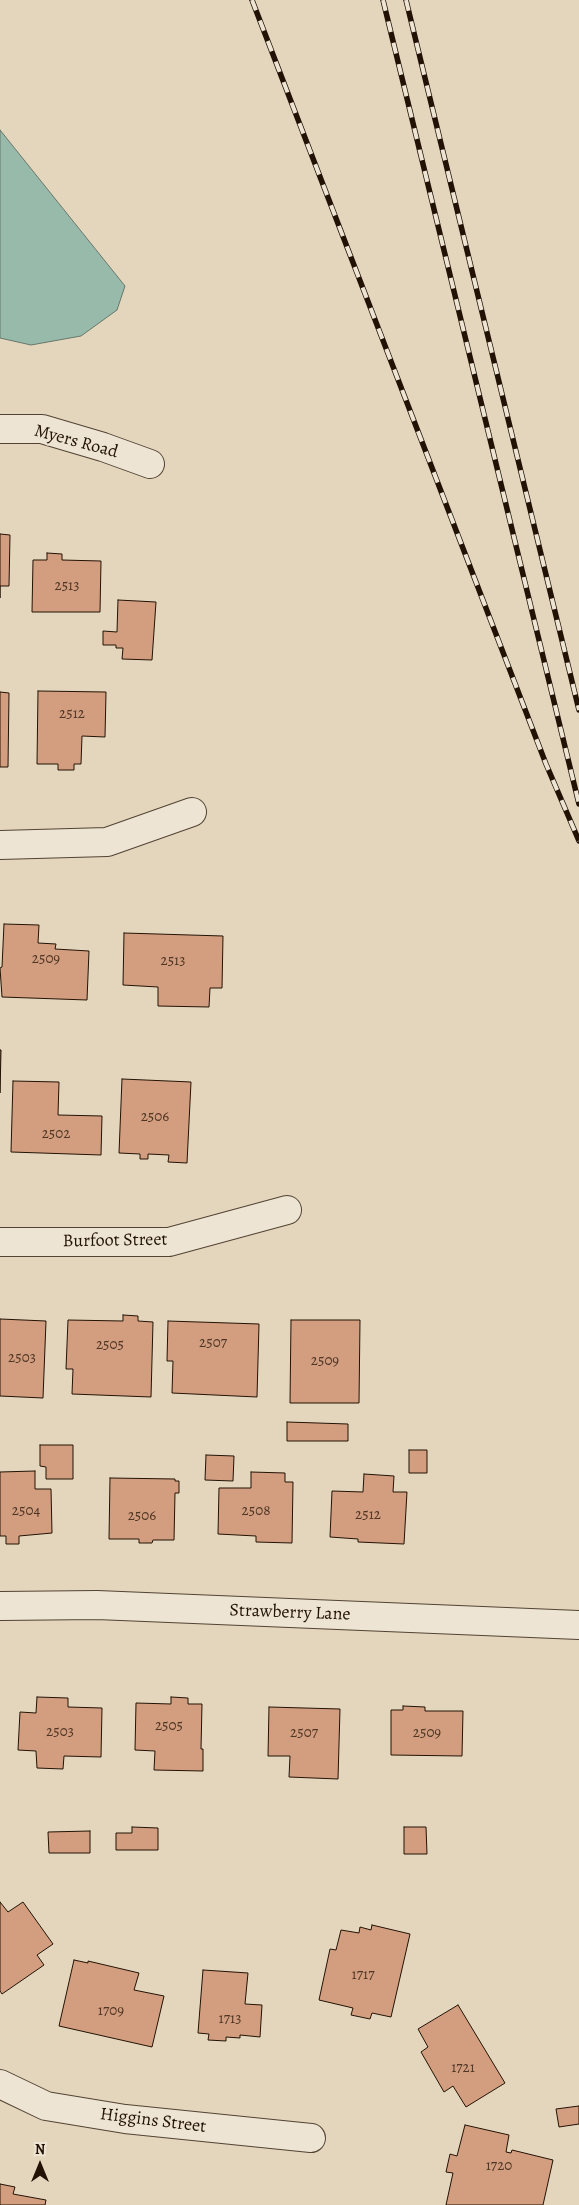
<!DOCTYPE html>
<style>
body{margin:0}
#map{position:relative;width:579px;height:2205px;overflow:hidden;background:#e4d6bc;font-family:Alegreya,serif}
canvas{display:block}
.north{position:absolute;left:15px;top:2140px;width:50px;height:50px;-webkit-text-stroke:4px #ede4d3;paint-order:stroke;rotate:0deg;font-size:14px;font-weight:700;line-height:20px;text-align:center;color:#221205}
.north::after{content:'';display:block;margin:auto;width:18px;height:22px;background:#221205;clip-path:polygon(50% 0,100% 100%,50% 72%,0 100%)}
</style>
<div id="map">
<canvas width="579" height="2205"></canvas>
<div class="north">N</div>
</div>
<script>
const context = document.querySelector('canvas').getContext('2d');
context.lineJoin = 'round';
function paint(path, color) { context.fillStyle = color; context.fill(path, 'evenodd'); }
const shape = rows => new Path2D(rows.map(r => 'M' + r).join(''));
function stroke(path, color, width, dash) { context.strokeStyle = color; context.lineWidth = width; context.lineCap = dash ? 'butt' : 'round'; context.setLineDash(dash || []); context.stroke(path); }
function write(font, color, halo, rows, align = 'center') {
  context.font = font + ' Alegreya,serif'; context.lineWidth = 4; context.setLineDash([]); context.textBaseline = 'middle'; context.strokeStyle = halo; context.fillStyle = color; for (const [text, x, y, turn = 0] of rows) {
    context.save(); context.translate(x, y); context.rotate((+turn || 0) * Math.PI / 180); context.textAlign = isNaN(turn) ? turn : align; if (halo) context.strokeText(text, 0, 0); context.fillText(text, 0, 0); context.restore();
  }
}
const water = shape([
 [0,130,125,286,117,310,81,336,31,345,0,338,0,130]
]);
const building = shape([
 [0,534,10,535,9,586,0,586,0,598,0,534],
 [47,553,62,554,62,560,101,561,100,612,32,612,33,560,47,560,47,553],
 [118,600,156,602,152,660,122,659,123,648,116,648,116,645,103,645,103,631,117,632,118,600],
 [38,691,106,692,105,737,82,736,81,764,74,764,74,770,58,770,58,764,37,764,38,691],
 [0,692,9,693,8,767,0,767,0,692],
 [4,924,39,925,38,943,56,944,55,949,89,951,87,1000,2,997,0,968,2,967,4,924],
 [124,933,223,936,222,988,210,988,209,1007,158,1006,158,987,123,985,124,933],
 [0,1050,1,1050,0,1093,0,1050],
 [122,1079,191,1082,187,1163,168,1162,169,1155,148,1154,148,1159,140,1159,140,1154,119,1153,122,1079],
 [13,1081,59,1082,58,1115,102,1116,101,1155,11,1152,13,1081],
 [123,1315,138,1316,138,1321,153,1322,151,1397,72,1394,73,1369,66,1369,68,1320,123,1321,123,1315],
 [0,1319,46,1321,43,1398,0,1396,0,1319],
 [291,1320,360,1320,359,1403,290,1403,291,1320],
 [168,1321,259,1324,257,1397,172,1393,173,1361,167,1361,168,1321],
 [287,1422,348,1424,348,1441,287,1441,287,1422],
 [40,1445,73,1445,73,1479,46,1479,46,1467,40,1466,40,1445],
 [409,1450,427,1450,427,1473,409,1473,409,1450],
 [206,1455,234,1456,233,1481,205,1480,206,1455],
 [35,1471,35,1489,51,1489,52,1533,19,1536,19,1544,6,1544,6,1536,0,1536,0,1472,35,1471],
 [251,1472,285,1473,285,1482,293,1482,292,1543,256,1542,256,1536,218,1534,219,1488,251,1488,251,1472],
 [364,1474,394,1476,393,1492,407,1492,404,1544,358,1542,358,1539,330,1537,332,1491,363,1492,364,1474],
 [110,1478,175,1479,175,1481,179,1481,179,1493,175,1493,174,1540,153,1540,152,1543,139,1543,139,1539,109,1539,110,1478],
 [37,1697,68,1698,68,1707,102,1708,101,1757,64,1756,63,1769,37,1768,36,1751,18,1750,20,1712,36,1713,37,1697],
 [171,1697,188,1698,188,1704,202,1704,201,1749,203,1749,203,1771,154,1770,155,1751,135,1750,136,1703,171,1704,171,1697],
 [403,1706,425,1707,425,1711,463,1711,462,1756,391,1755,391,1710,403,1710,403,1706],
 [269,1707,340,1709,338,1779,289,1777,290,1756,268,1756,269,1707],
 [132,1827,158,1828,158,1850,116,1850,116,1833,132,1833,132,1827],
 [404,1827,426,1827,427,1854,404,1854,404,1827],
 [90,1831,90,1853,49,1853,48,1832,90,1831],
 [0,1902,8,1912,23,1902,53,1944,37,1955,44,1965,2,1994,0,1991,0,1902],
 [372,1925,410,1934,391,2017,372,2013,370,2019,351,2015,353,2008,319,2000,330,1949,336,1950,341,1930,359,1933,360,1927,371,1930,372,1925],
 [74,1960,88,1963,88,1961,139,1973,134,1990,164,1996,152,2047,59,2026,74,1960],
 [203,1970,248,1973,245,2004,262,2005,260,2037,240,2035,240,2038,226,2037,226,2041,208,2040,209,2034,198,2033,203,1970],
 [458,2005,505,2083,466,2107,453,2086,444,2092,421,2052,428,2047,418,2029,458,2005],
 [579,2106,579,2124,559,2127,556,2109,579,2106],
 [465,2125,509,2135,506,2152,511,2153,512,2150,553,2160,543,2205,446,2205,453,2173,446,2172,450,2154,457,2156,465,2125],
 [0,2184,15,2187,13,2194,46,2200,45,2205,0,2205,0,2184]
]);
const minor = shape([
 [0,429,42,429,103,447,150,464],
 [0,845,107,842,192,812],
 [0,1242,169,1242,287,1210],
 [0,1606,97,1605,579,1625],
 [0,2084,46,2106,125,2119,311,2138]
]);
const rail = shape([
 [252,0,546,764,579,841],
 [383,0,579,804],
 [406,0,579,710]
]);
const numberNames = [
 ["2513",67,586],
 ["2512",72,714],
 ["2509",46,959],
 ["2513",173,961],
 ["2506",155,1117],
 ["2502",56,1134],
 ["2507",213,1343],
 ["2505",110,1345],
 ["2503",22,1358],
 ["2509",325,1361],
 ["2504",26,1511],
 ["2508",256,1511],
 ["2512",368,1515],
 ["2506",142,1516],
 ["2505",169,1726],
 ["2503",60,1732],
 ["2507",304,1733],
 ["2509",427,1733],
 ["1717",363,1975],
 ["1709",111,2011],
 ["1713",230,2019],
 ["1721",463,2068],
 ["1720",499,2166]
];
const streetNames = [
 ["Myers Road",76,442,15],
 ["Burfoot Street",115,1241,-1],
 ["Strawberry Lane",290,1613,2],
 ["Higgins Street",153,2121,7]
];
paint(water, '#97baab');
stroke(water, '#687769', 1);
paint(building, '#d39e7f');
stroke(building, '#221205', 1);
stroke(minor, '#524333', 30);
stroke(minor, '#ede4d3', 28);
stroke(rail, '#221205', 5.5);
stroke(rail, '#ede4d3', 4, [11]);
write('15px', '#4e3524', null, numberNames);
write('18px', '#221205', '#ede4d3', streetNames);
</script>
